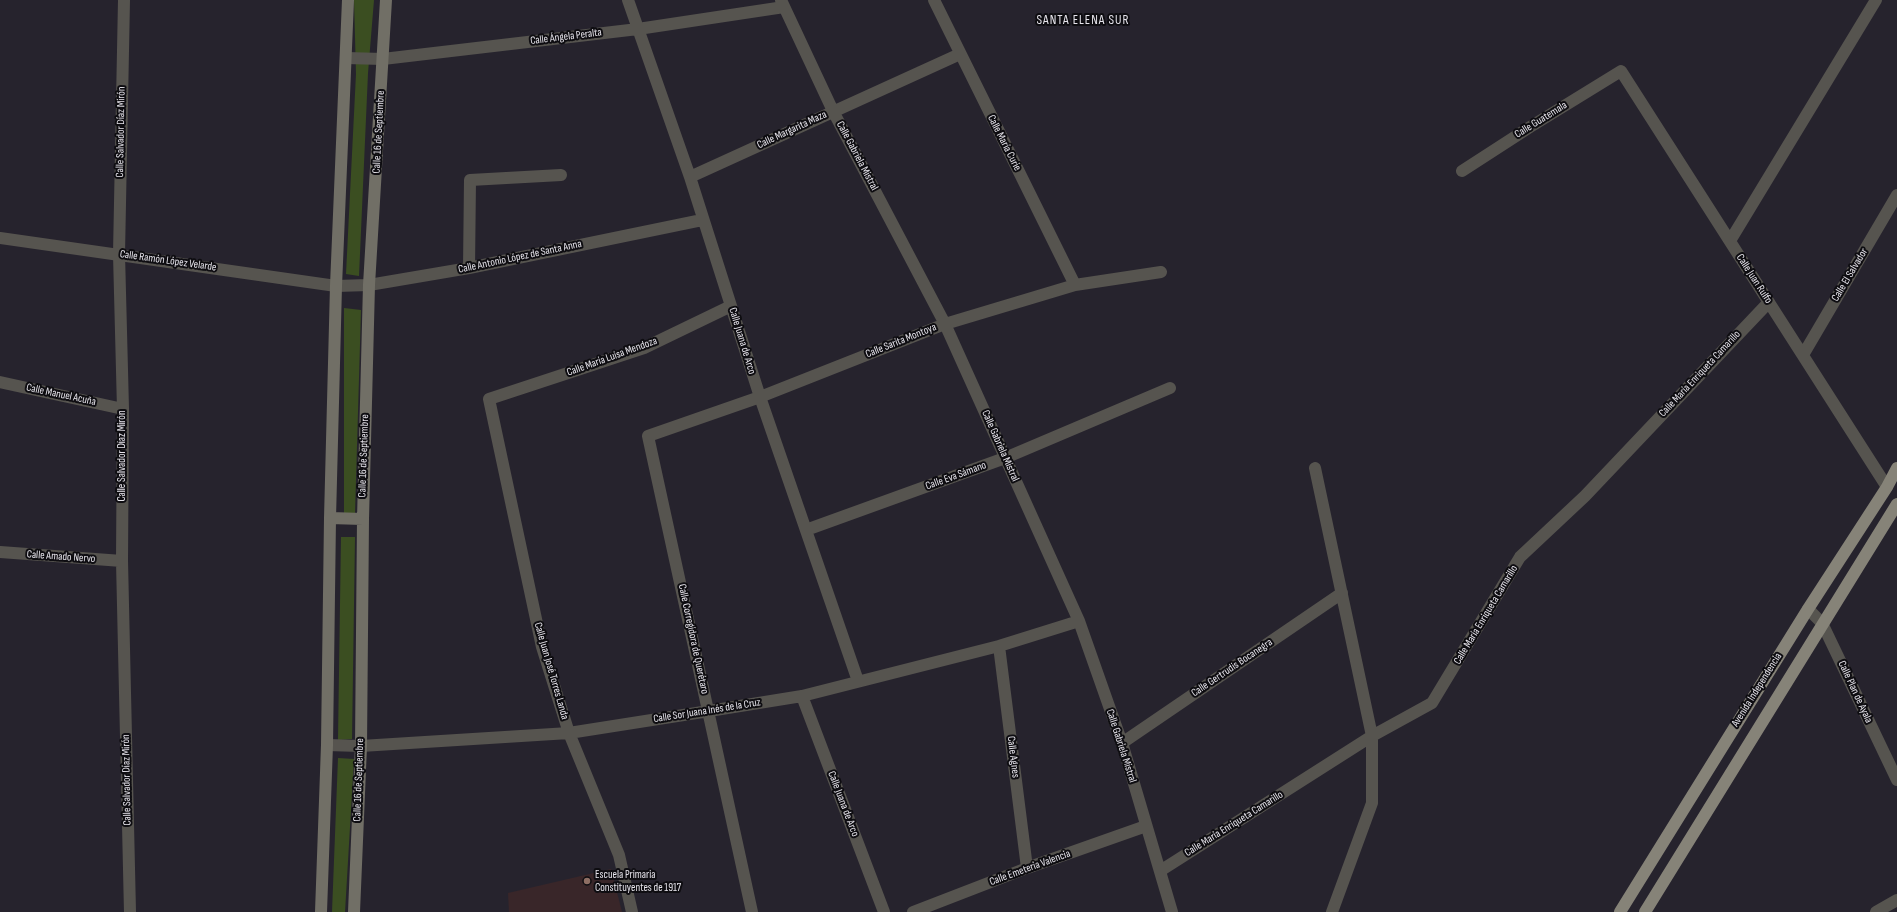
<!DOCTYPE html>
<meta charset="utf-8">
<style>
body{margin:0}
canvas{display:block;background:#26232d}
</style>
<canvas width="1897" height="912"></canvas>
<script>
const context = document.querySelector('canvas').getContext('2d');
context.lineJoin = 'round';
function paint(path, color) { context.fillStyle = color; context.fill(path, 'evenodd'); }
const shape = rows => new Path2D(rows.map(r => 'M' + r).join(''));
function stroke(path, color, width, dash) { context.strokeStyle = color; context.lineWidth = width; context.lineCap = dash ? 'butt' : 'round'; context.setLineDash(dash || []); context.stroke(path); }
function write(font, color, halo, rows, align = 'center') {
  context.font = font + ' "Sofia Sans Condensed",sans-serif'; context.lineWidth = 4; context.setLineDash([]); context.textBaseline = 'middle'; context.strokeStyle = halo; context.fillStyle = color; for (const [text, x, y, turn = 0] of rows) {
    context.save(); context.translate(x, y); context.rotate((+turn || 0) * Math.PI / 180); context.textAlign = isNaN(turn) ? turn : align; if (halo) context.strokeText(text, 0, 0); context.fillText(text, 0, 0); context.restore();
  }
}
const education = shape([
 [611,869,622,912,509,912,508,893]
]);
const green = shape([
 [354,0,374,0,368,73,359,276,346,274,356,74],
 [344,308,361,310,355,513,344,513],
 [341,537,355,537,352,739,338,740],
 [338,758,354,759,345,912,332,912]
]);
const street = shape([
 [124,0,119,254,123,409,122,561,130,912],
 [628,0,690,177,760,397,858,681],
 [781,0,833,111,945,324,1079,621,1122,743,1172,912],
 [934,0,1075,285],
 [346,58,383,59,638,29,784,7],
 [1462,171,1530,127,1621,71,1887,487],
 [690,177,960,54],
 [0,238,336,286,369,285,469,268,702,220],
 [1730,241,1876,0],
 [469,268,470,180,561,175],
 [1803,355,1897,195],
 [0,382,123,409],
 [1315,468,1372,736,1372,803,1332,912],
 [806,530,1005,458,1170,388],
 [0,552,122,561],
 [1808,609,1822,623,1897,780],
 [999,646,1027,868],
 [802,696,884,912],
 [1122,743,1342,593],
 [327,745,361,746,569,733,709,711,802,696,999,646,1079,621],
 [1160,871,1372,736,1432,703,1520,557,1585,496,1769,302],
 [632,912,619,855,569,733,542,647,489,399,644,348,731,306],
 [752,912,648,436,760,397,945,324,1075,285,1161,272],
 [913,912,1027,868,1146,826],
 [1876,912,1897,900]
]);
const secondary = shape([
 [330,518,363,519],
 [321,912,327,745,330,518,336,286,348,0],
 [354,912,361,746,363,519,369,285,386,0]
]);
const primary = shape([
 [1620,912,1808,609,1887,487,1897,468],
 [1645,912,1897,504]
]);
const markers = [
 [587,881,4,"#8d6e63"]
];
const streetNames = [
 ["Calle Ángela Peralta",566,37,-7],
 ["Calle Guatemala",1541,120,-32],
 ["Calle Margarita Maza",792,130,-25],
 ["Calle Salvador Díaz Mirón",121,132,-89],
 ["Calle 16 de Septiembre",379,132,-87],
 ["Calle María Curie",1004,143,63],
 ["Calle Gabriela Mistral",857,156,62],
 ["Calle Antonio López de Santa Anna",520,257,-12],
 ["Calle Ramón López Velarde",168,261,8],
 ["Calle El Salvador",1850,275,-59],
 ["Calle Juan Rulfo",1754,279,57],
 ["Calle Juana de Arco",742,341,73],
 ["Calle Sarita Montoya",901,341,-22],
 ["Calle María Luisa Mendoza",612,357,-20],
 ["Calle María Enriqueta Camarillo",1700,374,-47],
 ["Calle Manuel Acuña",61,395,12],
 ["Calle Gabriela Mistral",1000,446,66],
 ["Calle Salvador Díaz Mirón",122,456,-90],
 ["Calle 16 de Septiembre",364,456,-88],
 ["Calle Eva Sámano",956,476,-20],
 ["Calle Amado Nervo",61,557,4],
 ["Calle María Enriqueta Camarillo",1486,615,-59],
 ["Calle Corregidora de Querétaro",693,639,78],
 ["Calle Gertrudis Bocanegra",1232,668,-34],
 ["Calle Juan José Torres Landa",551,671,74],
 ["Avenida Independencia",1757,690,-58],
 ["Calle Plan de Ayala",1855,692,65],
 ["Calle Sor Juana Inés de la Cruz",707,711,-9],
 ["Calle Gabriela Mistral",1121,746,72],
 ["Calle Agnes",1013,757,83],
 ["Calle Salvador Díaz Mirón",127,780,-91],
 ["Calle 16 de Septiembre",359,780,-88],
 ["Calle Juana de Arco",843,804,69],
 ["Calle María Enriqueta Camarillo",1234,824,-32],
 ["Calle Emeteria Valencia",1030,868,-20]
];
const poiNames = [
 ["Escuela Primaria",595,875],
 ["Constituyentes de 1917",595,888]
];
const quarterNames = [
 ["SANTA ELENA SUR",1083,21]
];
paint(education, '#392629');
paint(green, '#3b4e21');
stroke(street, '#56544f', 12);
stroke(secondary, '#716f66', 12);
stroke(primary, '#868378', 12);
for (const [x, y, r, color] of markers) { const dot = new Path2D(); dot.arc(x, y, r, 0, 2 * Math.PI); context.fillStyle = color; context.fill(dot); stroke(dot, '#0e0d11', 1.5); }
write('11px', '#e7e5ec', '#0e0d11', streetNames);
write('11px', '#e7e5ec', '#0e0d11', poiNames, 'left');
context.letterSpacing = '1px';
write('13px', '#e7e5ec', '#0e0d11', quarterNames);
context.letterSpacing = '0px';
</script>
